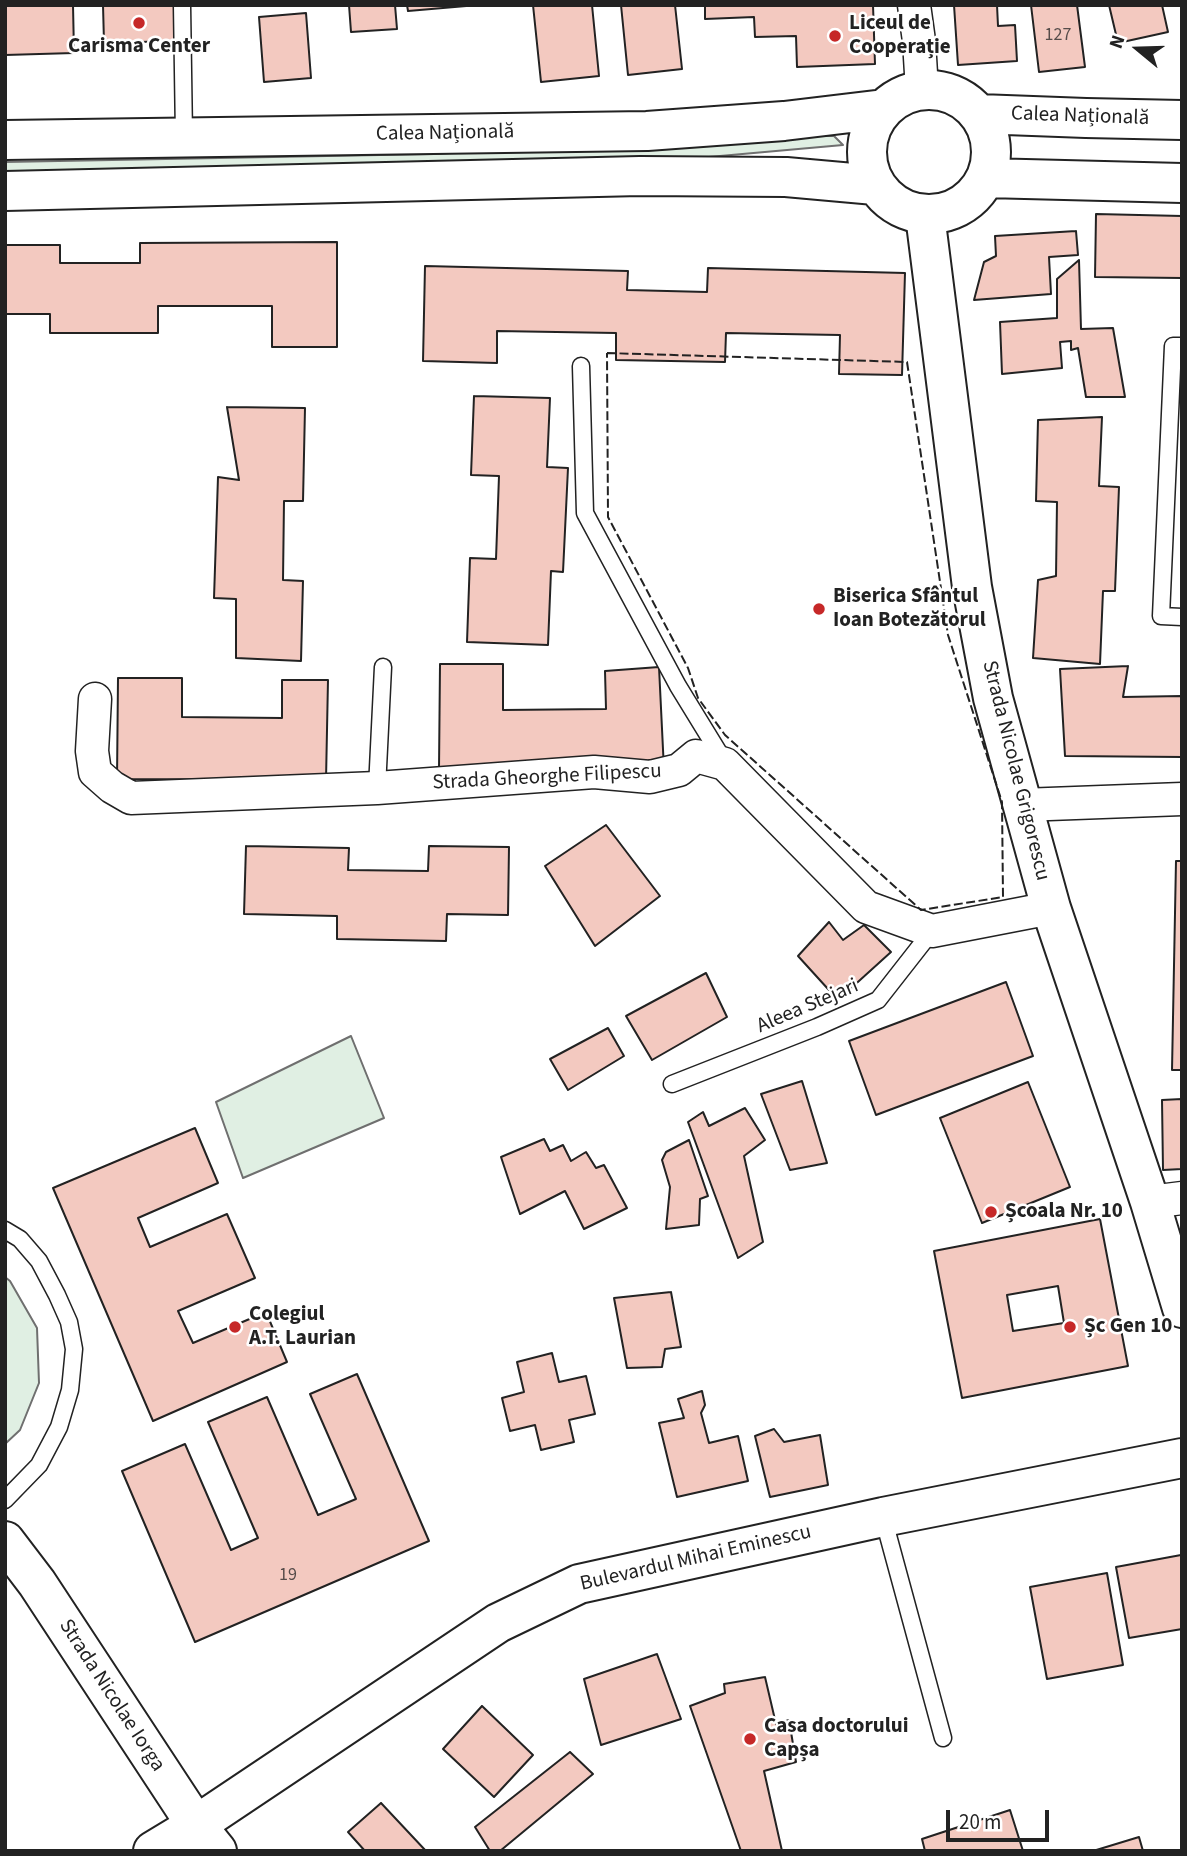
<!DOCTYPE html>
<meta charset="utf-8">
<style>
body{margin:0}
#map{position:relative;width:1187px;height:1856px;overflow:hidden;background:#fff;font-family:"Source Sans 3",sans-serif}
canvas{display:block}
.frame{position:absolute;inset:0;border:7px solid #222;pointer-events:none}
.north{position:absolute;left:1103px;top:14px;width:70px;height:70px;-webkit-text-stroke:5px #fff;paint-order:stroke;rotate:289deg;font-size:19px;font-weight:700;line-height:28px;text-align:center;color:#222}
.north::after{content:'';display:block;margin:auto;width:24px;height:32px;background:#222;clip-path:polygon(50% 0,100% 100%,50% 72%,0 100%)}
.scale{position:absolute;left:946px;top:1810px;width:103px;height:32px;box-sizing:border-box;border:4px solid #222;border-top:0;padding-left:9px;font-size:21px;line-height:24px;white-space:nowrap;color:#222;-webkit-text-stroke:5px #fff;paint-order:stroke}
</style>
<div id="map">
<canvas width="1187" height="1856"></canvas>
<div class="frame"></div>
<div class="north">N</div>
<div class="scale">20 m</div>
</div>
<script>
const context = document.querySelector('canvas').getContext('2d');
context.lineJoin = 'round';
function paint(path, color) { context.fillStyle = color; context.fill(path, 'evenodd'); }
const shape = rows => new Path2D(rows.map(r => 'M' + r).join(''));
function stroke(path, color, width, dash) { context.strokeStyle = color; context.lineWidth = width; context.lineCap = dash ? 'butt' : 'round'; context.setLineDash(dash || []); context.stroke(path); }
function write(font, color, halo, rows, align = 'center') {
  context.font = font + ' "Source Sans 3",sans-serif'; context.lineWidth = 5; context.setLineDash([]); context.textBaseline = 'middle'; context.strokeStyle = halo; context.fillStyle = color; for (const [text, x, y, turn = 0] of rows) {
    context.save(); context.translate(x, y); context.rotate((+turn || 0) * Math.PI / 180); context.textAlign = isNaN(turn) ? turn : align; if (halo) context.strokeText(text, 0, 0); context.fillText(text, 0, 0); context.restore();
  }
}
const green = shape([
 [759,135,834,136,843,145,653,162,5,178,5,162,434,154,759,135],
 [351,1036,384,1118,243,1178,216,1102,351,1036],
 [5,1277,10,1281,37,1328,39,1383,20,1430,5,1444,5,1277]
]);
const building = shape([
 [5,5,73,5,74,53,5,55,5,5],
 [103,5,174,5,174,41,104,43,103,5],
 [349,5,395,5,397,29,351,32,349,5],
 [407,5,478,5,408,11,407,5],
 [533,5,592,5,599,76,541,82,533,5],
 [621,5,675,5,682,69,628,75,621,5],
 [705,5,873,5,875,64,797,67,796,36,755,37,754,17,705,19,705,5],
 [954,5,997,5,998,26,1015,25,1017,61,958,65,954,5],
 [1031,5,1077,5,1085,67,1039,72,1031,5],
 [1109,5,1162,5,1168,32,1118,43,1109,5],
 [306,13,311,78,264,82,259,17,306,13],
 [1096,214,1182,216,1182,278,1095,277,1096,214],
 [1076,231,1078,255,1049,257,1051,294,974,300,984,262,996,256,995,236,1076,231],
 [337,242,337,347,272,347,272,306,158,306,158,333,50,333,50,314,5,314,5,245,60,245,60,263,140,263,140,243,337,242],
 [1079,260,1081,329,1113,328,1125,397,1086,397,1078,348,1071,350,1071,341,1060,342,1062,368,1002,374,1000,322,1057,318,1057,279,1079,260],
 [425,266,628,271,627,290,707,292,708,268,905,273,902,375,839,374,840,335,726,333,725,362,616,360,616,333,497,331,497,363,423,361,425,266],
 [474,396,550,398,547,467,568,468,563,572,551,571,548,645,467,642,470,558,496,559,499,476,471,475,474,396],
 [227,407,305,408,303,501,284,501,283,580,303,581,301,661,236,658,236,599,214,598,218,477,239,480,227,407],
 [1102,417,1099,486,1119,487,1115,591,1103,591,1100,664,1033,658,1038,580,1056,576,1057,502,1036,501,1038,420,1102,417],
 [440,664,503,664,503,710,606,709,605,671,659,667,664,770,439,769,440,664],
 [1128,666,1123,697,1182,696,1182,757,1065,756,1060,669,1128,666],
 [118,678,182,678,182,717,282,718,282,680,328,680,326,780,117,779,118,678],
 [606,825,660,896,595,946,545,866,606,825],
 [246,846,349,848,348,870,428,871,429,846,509,847,508,915,447,914,446,941,337,939,337,916,244,914,246,846],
 [1176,861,1182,861,1182,1070,1172,1070,1176,861],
 [829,922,843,940,864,925,891,952,838,1000,798,956,829,922],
 [706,973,727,1017,652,1060,626,1016,706,973],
 [1006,982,1033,1056,876,1115,849,1041,1006,982],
 [608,1028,624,1056,568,1090,550,1059,608,1028],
 [802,1081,827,1163,790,1170,761,1094,802,1081],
 [1028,1082,1070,1187,982,1223,940,1118,1028,1082],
 [1182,1099,1182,1169,1163,1170,1162,1100,1182,1099],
 [745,1108,765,1140,744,1156,763,1242,738,1258,688,1122,703,1112,709,1126,745,1108],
 [195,1128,218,1183,138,1218,150,1247,227,1214,255,1278,178,1311,193,1343,266,1312,287,1362,153,1421,53,1188,195,1128],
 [544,1139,550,1151,563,1145,571,1161,586,1152,596,1168,604,1165,627,1208,584,1229,565,1191,520,1214,501,1157,544,1139],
 [689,1140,708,1196,700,1199,699,1225,666,1229,670,1187,662,1160,666,1152,689,1140],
 [1100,1219,1128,1366,962,1398,934,1251,1100,1219],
 [1058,1286,1064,1323,1013,1331,1007,1295,1058,1286],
 [671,1292,681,1347,665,1349,662,1367,627,1368,614,1298,671,1292],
 [552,1353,559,1382,586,1376,595,1414,569,1420,574,1442,541,1450,535,1425,510,1431,502,1398,524,1392,517,1362,552,1353],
 [357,1374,429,1541,195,1642,122,1471,185,1444,231,1550,258,1538,208,1422,267,1397,318,1515,356,1499,310,1394,357,1374],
 [702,1391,705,1405,701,1413,709,1443,738,1436,748,1481,677,1497,659,1423,684,1418,678,1399,702,1391],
 [774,1429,784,1442,820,1435,828,1485,770,1497,755,1436,774,1429],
 [1181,1555,1182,1629,1129,1638,1116,1567,1181,1555],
 [1107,1573,1123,1665,1047,1679,1030,1587,1107,1573],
 [657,1654,681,1719,601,1745,584,1679,657,1654],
 [765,1677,776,1724,789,1720,796,1762,764,1771,782,1851,741,1851,690,1706,725,1693,724,1684,765,1677],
 [482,1706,533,1755,494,1797,443,1749,482,1706],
 [570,1752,593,1774,500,1851,490,1851,475,1827,570,1752],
 [381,1803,426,1851,365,1851,348,1832,381,1803],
 [1010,1810,1023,1851,925,1851,922,1839,1010,1810],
 [1139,1837,1143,1851,1093,1851,1139,1837]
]);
const service = shape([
 [182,5,184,137],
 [1182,346,1173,346,1161,616,1182,617],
 [581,366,585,513,678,686,724,761],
 [377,788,383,667],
 [672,1084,817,1027,878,1000,932,931],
 [5,1230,20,1239,39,1261,57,1295,69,1322,74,1349,70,1390,59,1427,39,1465,5,1500],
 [883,1517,943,1738]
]);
const minor = shape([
 [914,5,919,41,922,90],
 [95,699,92,751,95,772,112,787,131,798,377,788,594,772,650,777,679,770,696,756,725,764,866,907,932,931,1051,908],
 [1022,805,1182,799],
 [1150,1202,1182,1198]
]);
const tertiary = shape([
 [925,215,972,587,993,698,1051,908,1150,1202,1182,1308]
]);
const secondary = shape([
 [5,1541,37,1583,196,1825,217,1851],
 [153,1851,196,1825,498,1623,579,1584,883,1517,1182,1458]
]);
const primary = shape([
 '867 152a62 62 0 1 1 124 0a62 62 0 1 1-124 0Z',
 [979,114,1086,118,1182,120],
 [5,140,647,131,784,121,884,109],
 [986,178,1182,183],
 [5,191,640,176,786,177,875,185]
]);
const fence = shape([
 [607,353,907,362,948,635,1002,802,1003,897,921,910,725,735,698,698,688,668,608,517,607,353]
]);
const markers = [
 [139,23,7,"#c62828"],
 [835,36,7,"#c62828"],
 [819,609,7,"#c62828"],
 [991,1212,7,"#c62828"],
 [235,1327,7,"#c62828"],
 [1070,1327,7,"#c62828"],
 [750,1739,7,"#c62828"]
];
const numberNames = [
 ["127",1058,36],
 ["19",288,1576]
];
const poiNames = [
 ["Liceul de",849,24],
 ["Cooperație",849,48],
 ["Carisma Center",139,47,"center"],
 ["Biserica Sfântul",833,597],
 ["Ioan Botezătorul",833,621],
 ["Școala Nr. 10",1005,1212],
 ["Colegiul",249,1315],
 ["A.T. Laurian",249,1339],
 ["Șc Gen 10",1084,1327],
 ["Casa doctorului",764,1727],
 ["Capșa",764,1751]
];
const streetNames = [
 ["Calea Națională",1080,117,2],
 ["Calea Națională",445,134,-1],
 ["Strada Nicolae Grigorescu",1015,771,76],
 ["Strada Gheorghe Filipescu",547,778,-3],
 ["Aleea Stejari",808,1007,-23],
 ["Bulevardul Mihai Eminescu",696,1559,-13],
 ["Strada Nicolae Iorga",111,1696,57]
];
paint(green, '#e0efe3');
stroke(green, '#6f6f6f', 2);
paint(building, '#f3c9c0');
stroke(building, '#222', 2);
stroke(service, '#222', 19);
stroke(minor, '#222', 35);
stroke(tertiary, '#222', 42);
stroke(secondary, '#222', 42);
stroke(primary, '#222', 42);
stroke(service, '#fff', 16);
stroke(minor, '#fff', 32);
stroke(tertiary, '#fff', 38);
stroke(secondary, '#fff', 38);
stroke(primary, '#fff', 38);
stroke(fence, '#222', 2, [9, 3.5]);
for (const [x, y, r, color] of markers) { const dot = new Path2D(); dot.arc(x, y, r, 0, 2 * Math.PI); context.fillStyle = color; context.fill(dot); stroke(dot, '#fff', 2.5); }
write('18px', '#564c4a', null, numberNames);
write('bold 21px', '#222', '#fff', poiNames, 'left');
write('21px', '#222', '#fff', streetNames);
</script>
